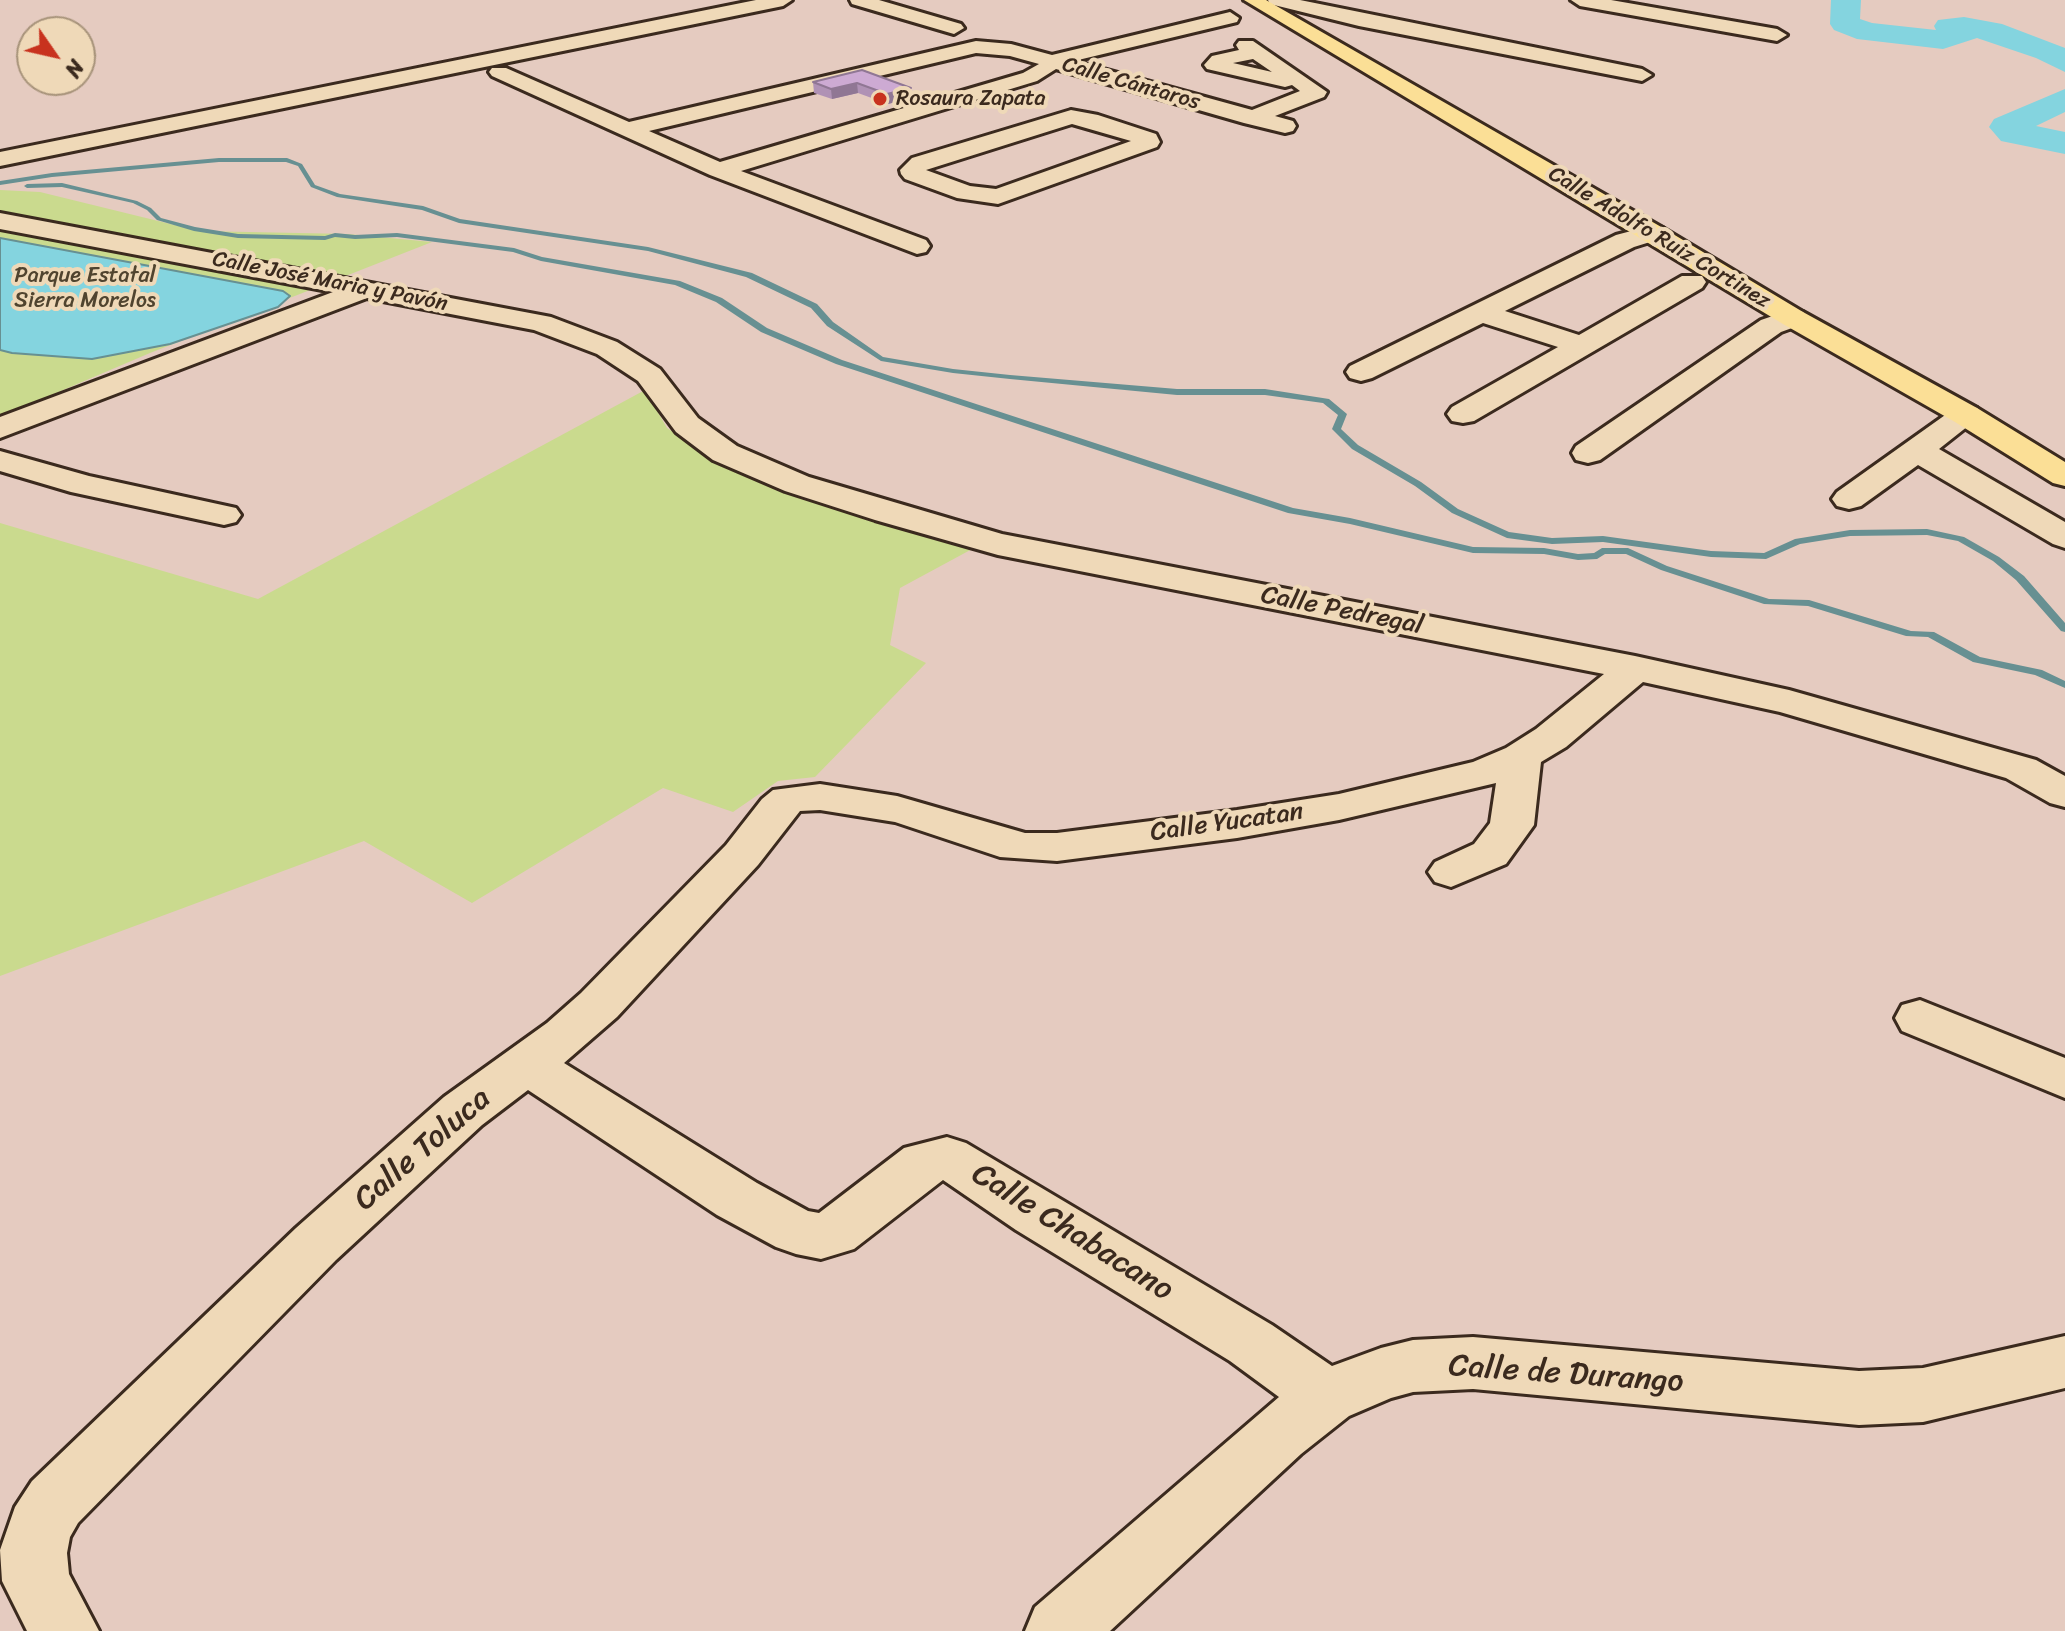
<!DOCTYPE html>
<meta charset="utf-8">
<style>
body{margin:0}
#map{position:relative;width:2065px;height:1631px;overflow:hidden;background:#e5cbc0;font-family:Sriracha,sans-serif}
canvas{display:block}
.north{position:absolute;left:16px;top:16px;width:80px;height:80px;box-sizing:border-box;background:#efd9b8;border:2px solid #a7937a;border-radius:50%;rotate:124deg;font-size:22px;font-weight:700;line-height:32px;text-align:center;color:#3b2a1e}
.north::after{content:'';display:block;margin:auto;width:28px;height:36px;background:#c8321e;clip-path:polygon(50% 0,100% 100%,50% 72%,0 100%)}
</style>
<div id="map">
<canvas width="2065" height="1631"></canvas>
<div class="north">N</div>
</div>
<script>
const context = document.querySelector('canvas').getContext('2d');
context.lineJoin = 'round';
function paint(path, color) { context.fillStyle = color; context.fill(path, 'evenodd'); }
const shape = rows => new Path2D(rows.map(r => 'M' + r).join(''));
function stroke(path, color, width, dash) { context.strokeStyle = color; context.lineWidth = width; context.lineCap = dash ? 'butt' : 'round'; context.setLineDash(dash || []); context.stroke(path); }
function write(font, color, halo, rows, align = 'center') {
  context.font = font + ' Sriracha,sans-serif'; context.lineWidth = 8; context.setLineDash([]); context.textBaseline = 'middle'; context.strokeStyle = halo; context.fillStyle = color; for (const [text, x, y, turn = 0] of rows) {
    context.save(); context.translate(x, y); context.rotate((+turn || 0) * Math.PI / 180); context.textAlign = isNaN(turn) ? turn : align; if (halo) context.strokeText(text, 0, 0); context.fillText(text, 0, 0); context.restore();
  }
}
const green = shape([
 [0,190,40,192,199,231,348,234,432,242,150,353,0,417],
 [645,390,667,428,721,463,813,502,974,548,900,588,890,645,926,663,815,777,778,781,733,812,663,788,472,903,364,841,0,976,0,523,258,599]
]);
const water = shape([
 [0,238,283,291,290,296,278,307,170,344,92,359,12,353,0,350,0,238]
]);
const stream = shape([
 [219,158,287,158,302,164,315,185,340,194,423,206,460,219,648,247,752,273,817,304,833,322,883,357,953,369,1010,375,1177,389,1265,389,1329,399,1347,414,1341,429,1358,445,1421,482,1458,509,1509,532,1552,538,1603,536,1711,551,1764,553,1795,539,1850,530,1927,529,1964,537,1999,557,2024,576,2065,623,2065,632,2061,631,2016,580,1993,561,1958,541,1927,535,1850,536,1800,544,1766,559,1711,557,1603,542,1552,544,1507,538,1452,513,1415,486,1352,449,1332,429,1338,415,1323,403,1265,395,1177,395,1010,379,953,373,881,361,827,326,811,308,746,277,648,251,459,223,422,210,337,197,311,187,298,166,286,162,219,162,52,177,0,185,0,181,52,173,219,158],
 [62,183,137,201,151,208,161,218,195,227,238,234,325,236,335,233,355,235,397,233,514,248,542,257,680,281,722,298,767,328,842,360,1293,508,1350,518,1473,547,1544,548,1578,554,1594,553,1602,548,1628,548,1667,566,1769,599,1809,600,1911,631,1934,632,1980,657,2042,670,2065,681,2065,688,2035,675,1973,662,1928,637,1906,636,1808,606,1764,604,1661,570,1626,554,1605,554,1597,559,1578,560,1544,554,1473,553,1350,524,1288,513,836,364,761,332,716,302,675,285,541,261,513,252,397,237,355,239,335,237,325,240,238,238,194,231,157,220,147,210,133,203,62,187,27,188,24,186,27,184,62,183]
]);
const river = shape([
 [1831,0,1861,0,1860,19,1872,23,1936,30,1934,26,1938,20,1964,17,2002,24,2065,48,2065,72,2036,58,1977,38,1943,49,1857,39,1834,30,1830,24,1831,0],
 [2065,89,2065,112,2036,126,2065,132,2065,154,2001,141,1989,127,1994,119,2065,89]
]);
const minor = shape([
 [756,0,792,0,783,6,0,166,0,152,756,0],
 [850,0,879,0,961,24,964,28,954,34,852,4,850,0],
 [1268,0,1300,0,1642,69,1652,75,1642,81,1359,26,1270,4,1268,0],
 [1571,0,1611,0,1777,29,1787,35,1777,41,1580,6,1571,0],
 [1230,12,1239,18,1237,22,1074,61,1252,110,1300,91,1292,85,1285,87,1207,69,1204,65,1212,56,1239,50,1236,45,1239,41,1253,41,1327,92,1324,97,1275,116,1293,121,1296,126,1293,131,1285,133,1244,123,1056,69,1037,81,741,171,926,240,930,246,926,252,917,254,710,175,492,76,489,72,492,68,506,68,629,122,976,41,1011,44,1052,55,1230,12],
 [976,53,1010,56,1039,64,1023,73,720,162,649,131,976,53],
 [1253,59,1272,72,1233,63,1253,59],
 [1071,110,1098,115,1156,134,1160,142,1157,147,998,204,957,198,905,179,901,174,900,170,912,158,1071,110],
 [1072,124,1131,141,996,189,970,186,926,170,1072,124],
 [0,213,551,317,617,342,660,369,698,418,737,446,809,477,1002,534,1635,656,1789,690,2036,760,2065,776,2065,807,2050,803,2006,778,1780,712,1643,682,1566,747,1541,762,1534,825,1506,864,1451,887,1435,882,1428,872,1435,862,1474,844,1490,823,1496,783,1339,820,1237,838,1057,861,1000,857,895,822,820,810,800,811,758,865,617,1017,564,1063,757,1183,808,1211,819,1213,904,1148,947,1137,966,1143,1272,1325,1332,1366,1381,1348,1413,1340,1473,1337,1859,1371,1923,1368,2065,1336,2065,1388,1923,1422,1859,1425,1473,1389,1413,1392,1391,1398,1349,1416,1301,1454,1110,1631,1025,1631,1035,1607,1279,1397,1230,1361,1016,1230,943,1180,854,1249,821,1259,796,1254,776,1247,717,1215,528,1090,482,1125,336,1260,78,1523,70,1537,67,1553,69,1574,99,1631,27,1631,2,1581,0,1550,15,1507,32,1481,296,1228,444,1097,547,1023,581,993,726,845,762,799,773,790,820,784,897,796,1025,833,1057,833,1237,810,1339,794,1473,762,1506,748,1536,729,1604,674,998,555,875,520,785,491,713,460,676,432,638,381,597,354,534,330,367,298,0,438,0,417,333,292,0,229,0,213],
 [1654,225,1663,228,1667,233,1663,238,1634,247,1505,311,1579,335,1682,276,1702,276,1706,282,1702,288,1474,421,1463,423,1452,421,1447,414,1452,407,1558,347,1483,323,1372,378,1361,381,1350,378,1346,372,1350,366,1616,235,1654,225],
 [1793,309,1803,312,1807,318,1803,324,1781,332,1600,460,1588,463,1576,460,1572,453,1576,446,1761,320,1793,309],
 [1966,406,1977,408,1982,415,1939,449,2065,522,2065,548,2053,544,1918,465,1861,506,1849,509,1837,506,1832,499,1837,492,1955,408,1966,406],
 [0,451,89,476,236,508,241,515,236,522,224,525,71,492,0,471,0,451],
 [1920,1000,2065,1058,2065,1098,1902,1031,1895,1018,1902,1005,1920,1000]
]);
const major = shape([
 [1244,0,1266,0,1663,228,1803,312,1977,408,2065,462,2065,486,2053,483,1955,422,1783,324,1244,0]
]);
const wall = shape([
 [862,70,911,98,888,104,858,93,832,99,814,93,813,82]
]);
const shadedWall = shape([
 [857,83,858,93,832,99,831,89],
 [911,88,911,98,888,104,887,94]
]);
const building = shape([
 [862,70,911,88,887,94,857,83,831,89,813,82,862,70]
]);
const markers = [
 [880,99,8,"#c8321e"]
];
const farStreetnames = [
 ["Calle Cántaros",1131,84,16],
 ["Calle Adolfo Ruiz Cortinez",1659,238,31],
 ["Calle José Maria y Pavón",330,282,11]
];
const farPoinames = [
 ["Rosaura Zapata",896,99]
];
const farParknames = [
 ["Parque Estatal",85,276],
 ["Sierra Morelos",85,301]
];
const streetNames = [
 ["Calle Pedregal",1342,611,11],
 ["Calle Yucatan",1227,823,-8]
];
const nearStreetnames = [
 ["Calle Toluca",423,1150,-41],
 ["Calle Chabacano",1072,1233,32],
 ["Calle de Durango",1566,1375,4]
];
paint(green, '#cada8e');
paint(water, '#84d4df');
stroke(water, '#679092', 2);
paint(stream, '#679092');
paint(river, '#84d4df');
stroke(minor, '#3b2a1e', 6);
stroke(major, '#3b2a1e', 6);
paint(minor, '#efd9b8');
paint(major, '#fbdf96');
paint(wall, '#b092b5');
paint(shadedWall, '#907794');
paint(building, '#cdaad3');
stroke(building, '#907794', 2);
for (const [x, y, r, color] of markers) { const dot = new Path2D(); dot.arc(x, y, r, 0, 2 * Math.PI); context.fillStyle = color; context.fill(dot); stroke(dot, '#efd9b8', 3); }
write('22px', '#3b2a1e', '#efd9b8', farStreetnames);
write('22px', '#3b2a1e', '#efd9b8', farPoinames, 'left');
write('22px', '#50442f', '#efd9b8', farParknames);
write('26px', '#3b2a1e', '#efd9b8', streetNames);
write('32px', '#3b2a1e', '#efd9b8', nearStreetnames);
</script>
